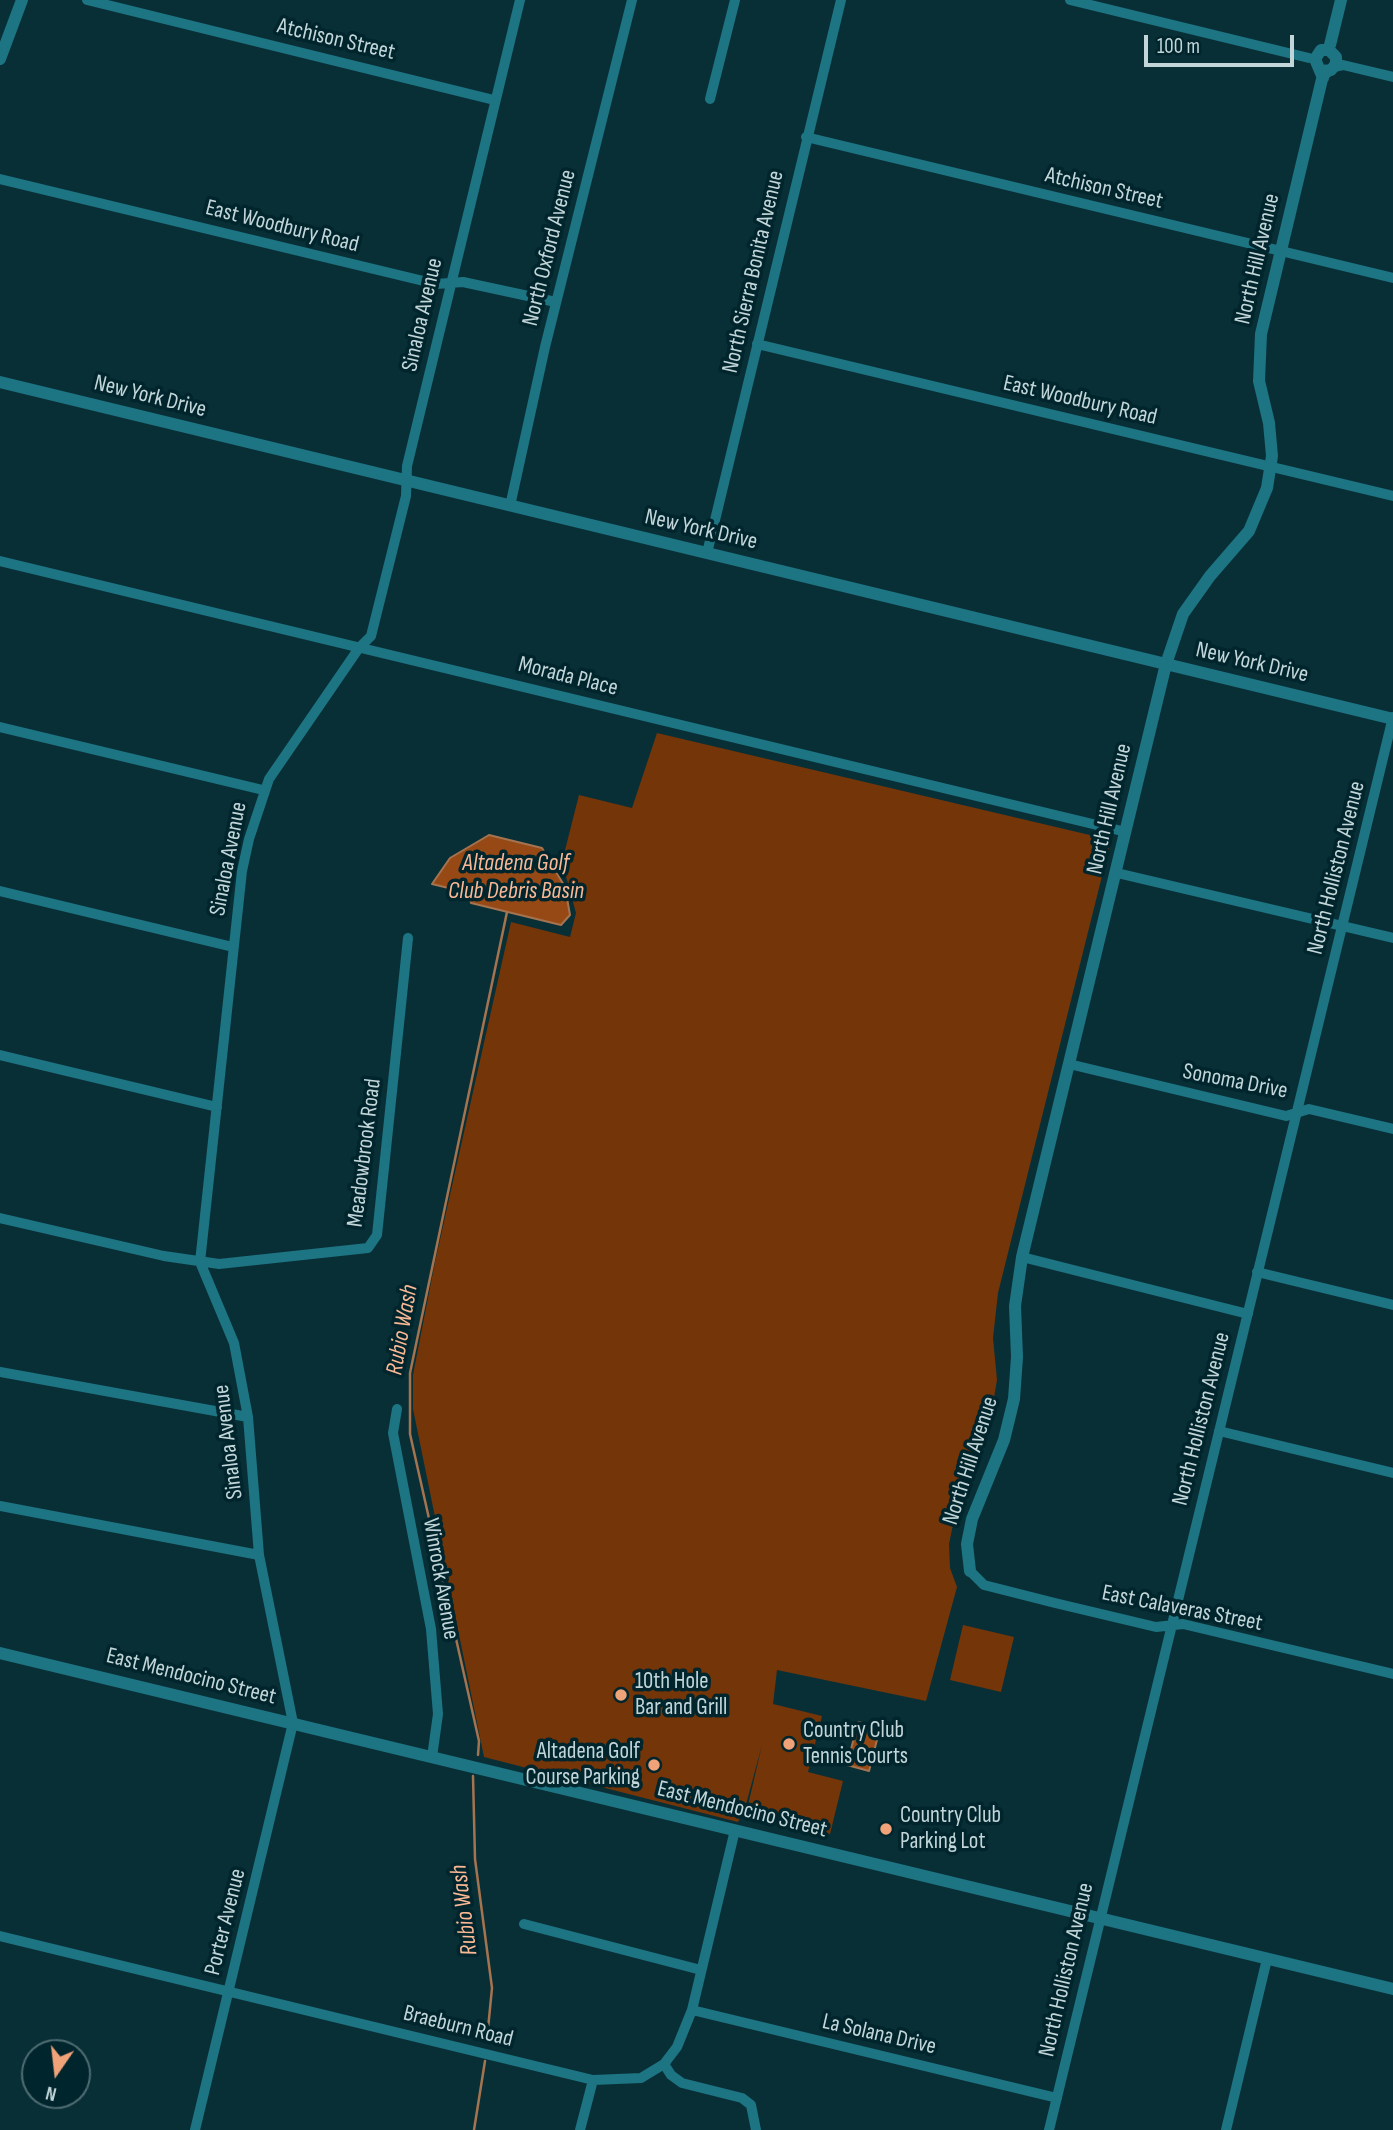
<!DOCTYPE html>
<style>
body{margin:0}
#map{position:relative;width:1393px;height:2130px;overflow:hidden;background:#092f36;font-family:"Sofia Sans Condensed",sans-serif}
canvas{display:block}
.north{position:absolute;left:21px;top:2039px;width:70px;height:70px;box-sizing:border-box;background:#00252c;border:2px solid #4e6c72;border-radius:50%;rotate:194deg;font-size:19px;font-weight:700;line-height:28px;text-align:center;color:#c2d6da}
.north::after{content:'';display:block;margin:auto;width:24px;height:32px;background:#f0a279;clip-path:polygon(50% 0,100% 100%,50% 72%,0 100%)}
.scale{position:absolute;left:1144px;top:35px;width:150px;height:32px;box-sizing:border-box;border:4px solid #c2d6da;border-top:0;padding-left:9px;font-size:21px;line-height:24px;white-space:nowrap;color:#c2d6da;-webkit-text-stroke:5px #00252c;paint-order:stroke}
</style>
<div id="map">
<canvas width="1393" height="2130"></canvas>
<div class="north">N</div>
<div class="scale">100 m</div>
</div>
<script>
const context = document.querySelector('canvas').getContext('2d');
context.lineJoin = 'round';
function paint(path, color) { context.fillStyle = color; context.fill(path, 'evenodd'); }
const shape = rows => new Path2D(rows.map(r => 'M' + r).join(''));
function stroke(path, color, width, dash) { context.strokeStyle = color; context.lineWidth = width; context.lineCap = dash ? 'butt' : 'round'; context.setLineDash(dash || []); context.stroke(path); }
function write(font, color, halo, rows, align = 'center') {
  context.font = font + ' "Sofia Sans Condensed",sans-serif'; context.lineWidth = 7; context.setLineDash([]); context.textBaseline = 'middle'; context.strokeStyle = halo; context.fillStyle = color; for (const [text, x, y, turn = 0] of rows) {
    context.save(); context.translate(x, y); context.rotate((+turn || 0) * Math.PI / 180); context.textAlign = isNaN(turn) ? turn : align; if (halo) context.strokeText(text, 0, 0); context.fillText(text, 0, 0); context.restore();
  }
}
const green = shape([
 [657,733,1111,840,998,1293,993,1338,997,1380,990,1421,957,1505,949,1544,950,1568,957,1587,926,1701,777,1670,773,1704,822,1716,808,1772,843,1781,830,1834,746,1814,762,1745,745,1808,738,1822,484,1757,413,1409,413,1375,435,1262,511,922,570,937,576,913,562,862,579,795,632,808],
 [963,1625,1014,1637,1001,1692,950,1680]
]);
const water = shape([
 [489,835,542,848,565,887,570,915,561,925,471,903,469,893,432,884,450,858,489,835],
 [858,1722,880,1728,869,1771,847,1765,858,1722]
]);
const stream = shape([
 [478,1755,479,1741,410,1434,410,1373,507,912],
 [473,1776,475,1859,492,1988,487,2039],
 [474,2130,485,2061]
]);
const minor = shape([
 [87,0,494,100],
 [1070,0,1309,58],
 [1334,67,1343,65,1393,77],
 [710,99,735,0],
 [806,137,1393,278],
 [0,179,436,284,463,282,556,302],
 [757,344,1393,496],
 [510,506,545,347,632,0],
 [707,553,841,0],
 [0,561,1126,832],
 [0,727,263,790],
 [1117,873,1393,938],
 [0,891,233,947],
 [0,1055,217,1107],
 [1069,1064,1286,1116,1309,1109,1393,1129],
 [0,1218,164,1256,219,1264,368,1248,377,1235,408,938],
 [1022,1257,1248,1314],
 [1257,1272,1393,1305],
 [0,1372,248,1417],
 [397,1409,393,1433,431,1629,438,1714,432,1757],
 [1219,1431,1393,1473],
 [0,1506,259,1555],
 [970,1571,984,1585,1055,1603,1156,1627,1183,1624,1393,1674],
 [524,1924,701,1970],
 [0,1936,593,2080,641,2078,664,2064,677,2047,692,2010,735,1830],
 [692,2010,1057,2098],
 [664,2064,671,2075,682,2083,742,2098,751,2105,756,2130],
 [195,2130,293,1723,259,1555,248,1417,234,1343,200,1262,242,871,249,839,269,779,359,648,371,636,406,496,407,466,520,0],
 [580,2130,593,2080],
 [1049,2130,1393,717],
 [1226,2130,1267,1959]
]);
const tertiary = shape([
 [1330,45,1341,0],
 [0,59,22,0],
 [1322,71,1331,70,1336,64,1336,57,1329,50,1321,50,1315,59,1323,78],
 [0,382,1393,719],
 [970,1571,967,1544,972,1519,1004,1440,1014,1399,1017,1357,1015,1306,1022,1257,1166,664,1183,614,1210,576,1249,531,1267,488,1272,456,1269,423,1259,381,1261,334,1323,75,1328,71],
 [0,1653,1393,1989]
]);
const markers = [
 [621,1695,7,"#f0a279"],
 [789,1744,7,"#f0a279"],
 [654,1765,7,"#f0a279"],
 [886,1829,7,"#f0a279"]
];
const streetNames = [
 ["Atchison Street",336,40,13],
 ["Atchison Street",1104,189,13],
 ["East Woodbury Road",282,227,14],
 ["North Oxford Avenue",550,248,-76],
 ["North Hill Avenue",1258,259,-77],
 ["North Sierra Bonita Avenue",754,272,-77],
 ["Sinaloa Avenue",423,315,-77],
 ["New York Drive",150,397,14],
 ["East Woodbury Road",1080,401,13],
 ["New York Drive",701,530,13],
 ["New York Drive",1252,663,13],
 ["Morada Place",568,677,14],
 ["North Hill Avenue",1110,809,-77],
 ["Sinaloa Avenue",229,859,-79],
 ["North Holliston Avenue",1337,868,-76],
 ["Sonoma Drive",1235,1082,11],
 ["Meadowbrook Road",365,1153,-83],
 ["North Holliston Avenue",1202,1419,-76],
 ["Sinaloa Avenue",229,1442,-97],
 ["North Hill Avenue",971,1461,-72],
 ["Winrock Avenue",440,1579,80],
 ["East Calaveras Street",1182,1609,11],
 ["East Mendocino Street",191,1677,14],
 ["East Mendocino Street",742,1810,14],
 ["Porter Avenue",226,1922,-76],
 ["North Holliston Avenue",1067,1970,-77],
 ["Braeburn Road",458,2027,14],
 ["La Solana Drive",879,2035,13]
];
const poiNames = [
 ["10th Hole",635,1682],
 ["Bar and Grill",635,1708],
 ["Country Club",803,1731],
 ["Tennis Courts",803,1757],
 ["Altadena Golf",640,1752,"right"],
 ["Course Parking",640,1778,"right"],
 ["Country Club",900,1816],
 ["Parking Lot",900,1842]
];
const waterNames = [
 ["Altadena Golf",516,864],
 ["Club Debris Basin",516,892],
 ["Rubio Wash",403,1330,-80],
 ["Rubio Wash",465,1910,-97]
];
paint(green, '#743509');
paint(water, '#974915');
stroke(water, '#a47350', 2);
stroke(stream, '#a47350', 2.5);
stroke(minor, '#1d7483', 10);
stroke(tertiary, '#1d7483', 12);
for (const [x, y, r, color] of markers) { const dot = new Path2D(); dot.arc(x, y, r, 0, 2 * Math.PI); context.fillStyle = color; context.fill(dot); stroke(dot, '#00252c', 2.5); }
write('23px', '#c2d6da', '#00252c', streetNames);
write('23px', '#c2d6da', '#00252c', poiNames, 'left');
write('italic 24px', '#fab895', '#00252c', waterNames);
</script>
